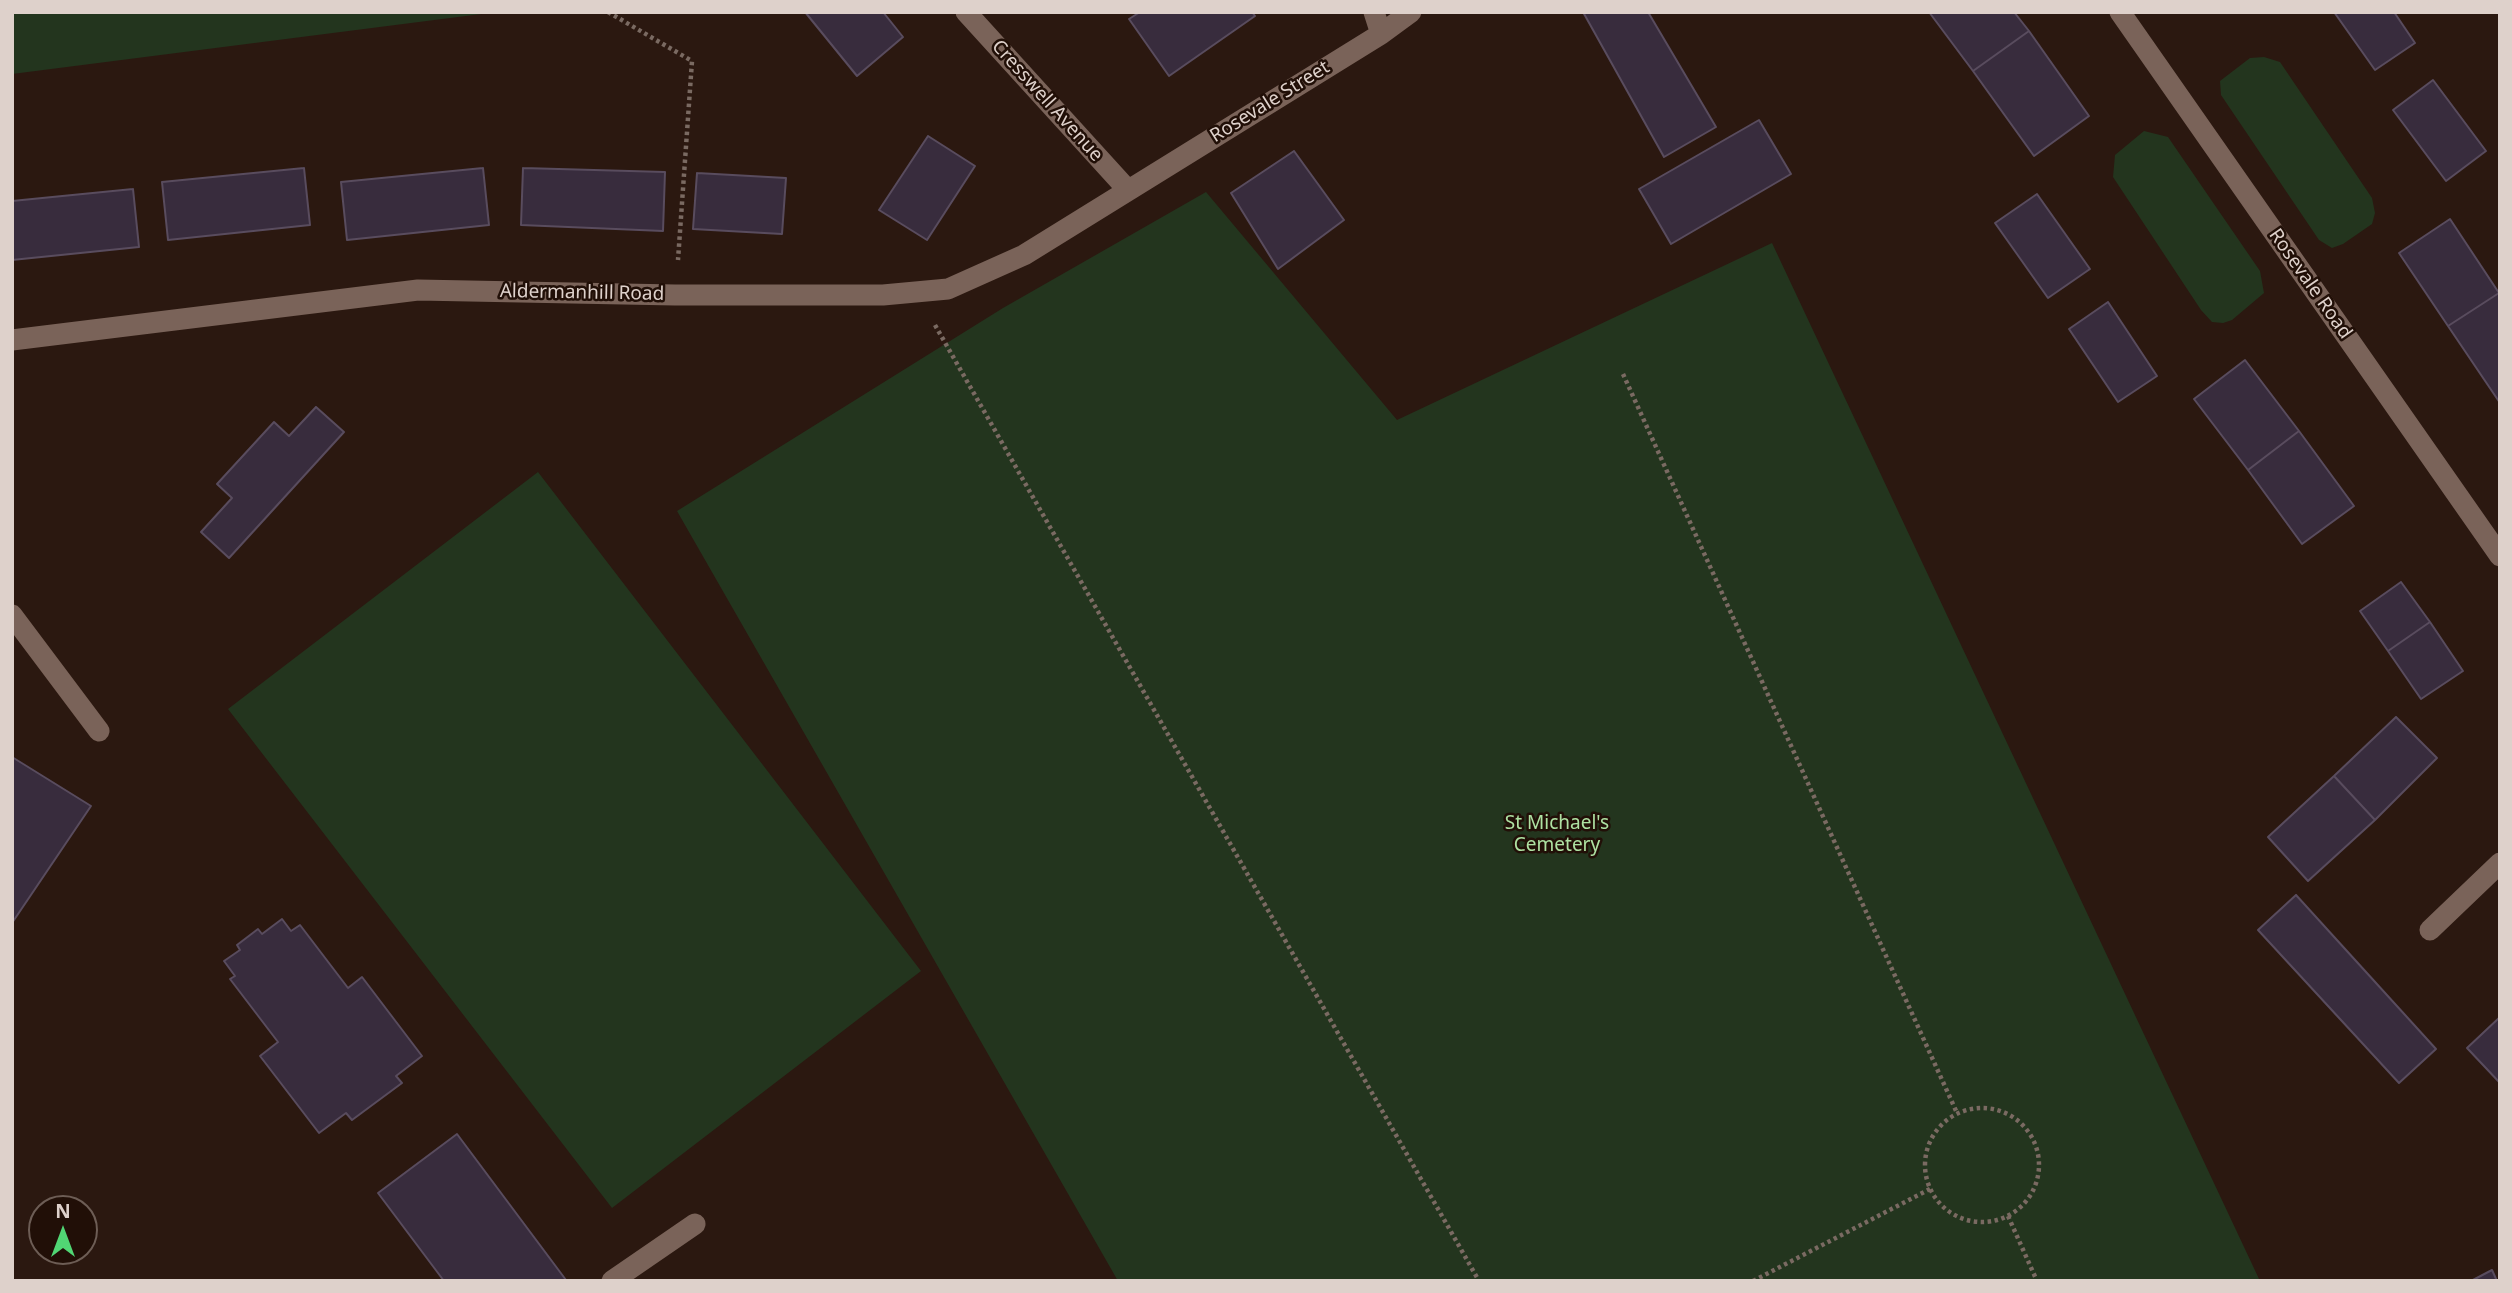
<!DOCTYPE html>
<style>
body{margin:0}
#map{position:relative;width:2512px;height:1293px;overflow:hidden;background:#2b1810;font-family:"Noto Sans",sans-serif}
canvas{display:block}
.frame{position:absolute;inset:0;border:14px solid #ded1cb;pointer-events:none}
.north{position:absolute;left:28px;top:1195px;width:70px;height:70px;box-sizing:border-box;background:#210f07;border:2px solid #6d5d55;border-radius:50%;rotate:0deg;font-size:19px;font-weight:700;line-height:28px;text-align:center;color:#ded1cb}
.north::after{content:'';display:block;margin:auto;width:24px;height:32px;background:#51d674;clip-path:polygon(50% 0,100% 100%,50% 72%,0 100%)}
</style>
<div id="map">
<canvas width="2512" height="1293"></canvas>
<div class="frame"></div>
<div class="north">N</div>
</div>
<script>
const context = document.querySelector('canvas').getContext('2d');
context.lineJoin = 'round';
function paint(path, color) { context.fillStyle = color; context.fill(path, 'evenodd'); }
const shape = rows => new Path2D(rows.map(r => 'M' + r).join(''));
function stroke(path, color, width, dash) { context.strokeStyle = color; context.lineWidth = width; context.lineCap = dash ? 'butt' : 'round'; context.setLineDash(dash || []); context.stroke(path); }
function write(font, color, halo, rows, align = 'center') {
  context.font = font + ' "Noto Sans",sans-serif'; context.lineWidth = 5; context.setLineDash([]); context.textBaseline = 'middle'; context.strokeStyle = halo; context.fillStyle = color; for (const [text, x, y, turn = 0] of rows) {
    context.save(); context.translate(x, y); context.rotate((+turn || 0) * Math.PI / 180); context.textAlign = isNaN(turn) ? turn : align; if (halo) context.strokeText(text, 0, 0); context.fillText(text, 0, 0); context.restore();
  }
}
const green = shape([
 [12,12,497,12,12,74],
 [2264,57,2280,62,2372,198,2375,213,2372,224,2343,244,2332,248,2319,240,2221,95,2220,81,2250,58],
 [2144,131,2168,137,2260,271,2264,293,2232,320,2223,323,2212,322,2201,310,2113,177,2115,155],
 [1206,192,1397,420,1772,243,2260,1281,1118,1281,677,511,1003,308],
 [538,472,921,971,612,1208,228,709]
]);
const building = shape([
 [805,12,883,12,903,37,857,76,805,12],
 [1140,12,1252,12,1255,16,1169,76,1129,19,1140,12],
 [1583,12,1648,12,1716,127,1664,157,1583,12],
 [1929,12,2014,12,2029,31,1973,71,1929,12],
 [2334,12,2394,12,2415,43,2375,70,2334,12],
 [2029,31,2089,116,2034,156,1973,71,2029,31],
 [2433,80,2486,151,2446,181,2393,110,2433,80],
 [1759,120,1791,174,1671,244,1639,189,1759,120],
 [928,136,975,166,927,240,879,210,928,136],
 [1294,151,1344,220,1278,269,1231,193,1294,151],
 [304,168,310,225,168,240,162,182,304,168],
 [483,168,489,225,347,240,341,182,483,168],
 [523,168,665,172,663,231,521,225,523,168],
 [697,173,786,178,782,234,693,229,697,173],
 [133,189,139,247,12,260,12,201,133,189],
 [2037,194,2090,269,2048,298,1995,223,2037,194],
 [2450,219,2499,293,2448,326,2399,253,2450,219],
 [2499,293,2500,294,2500,403,2448,326,2499,293],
 [2108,302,2157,376,2118,402,2069,329,2108,302],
 [2245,360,2299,431,2248,470,2194,399,2245,360],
 [316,407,344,432,229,558,201,532,232,498,217,484,274,422,289,436,316,407],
 [2299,431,2354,506,2302,544,2248,470,2299,431],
 [2401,582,2430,622,2388,651,2360,611,2401,582],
 [2430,622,2463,671,2421,699,2388,651,2430,622],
 [2396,717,2437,758,2375,820,2334,776,2396,717],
 [12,757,91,806,12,923,12,757],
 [2334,776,2375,820,2308,881,2268,837,2334,776],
 [2296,895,2436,1049,2399,1083,2258,930,2296,895],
 [282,919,291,931,300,925,348,988,362,977,422,1056,396,1076,402,1083,352,1120,346,1113,319,1133,260,1056,278,1042,230,979,235,976,224,961,240,950,237,945,258,929,262,934,282,919],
 [2500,1017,2500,1083,2467,1048,2500,1017],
 [457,1134,566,1280,565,1281,444,1281,378,1193,457,1134],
 [2492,1270,2497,1281,2471,1281,2492,1270]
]);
const path = shape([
 [608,12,692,61,678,260],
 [935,325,1479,1281],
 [1623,374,1957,1113],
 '1925 1165a57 57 0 1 1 114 0a57 57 0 1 1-114 0Z',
 [2008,1216,2037,1281],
 [1753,1281,1930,1189]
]);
const minor = shape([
 [966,12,1127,189],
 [1374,12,1381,34],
 [2120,12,2500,556],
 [12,340,418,290,675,295,883,295,948,289,1024,255,1381,34,1411,12],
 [12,615,99,731],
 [2430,930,2500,863],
 [612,1281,695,1224]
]);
const streetNames = [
 ["Cresswell Avenue",1047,101,48],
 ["Rosevale Street",1270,102,-32],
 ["Rosevale Road",2310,284,55],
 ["Aldermanhill Road",582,293,1]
];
const parkNames = [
 ["St Michael's",1557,824],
 ["Cemetery",1557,846]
];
paint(green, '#23351e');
paint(building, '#382c3d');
stroke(building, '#594c5e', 2);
stroke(path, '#7a6a62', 4.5, [3.5, 3.5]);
stroke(minor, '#7a6359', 21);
write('19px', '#ded1cb', '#210f07', streetNames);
write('19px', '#aee1a2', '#210f07', parkNames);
</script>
